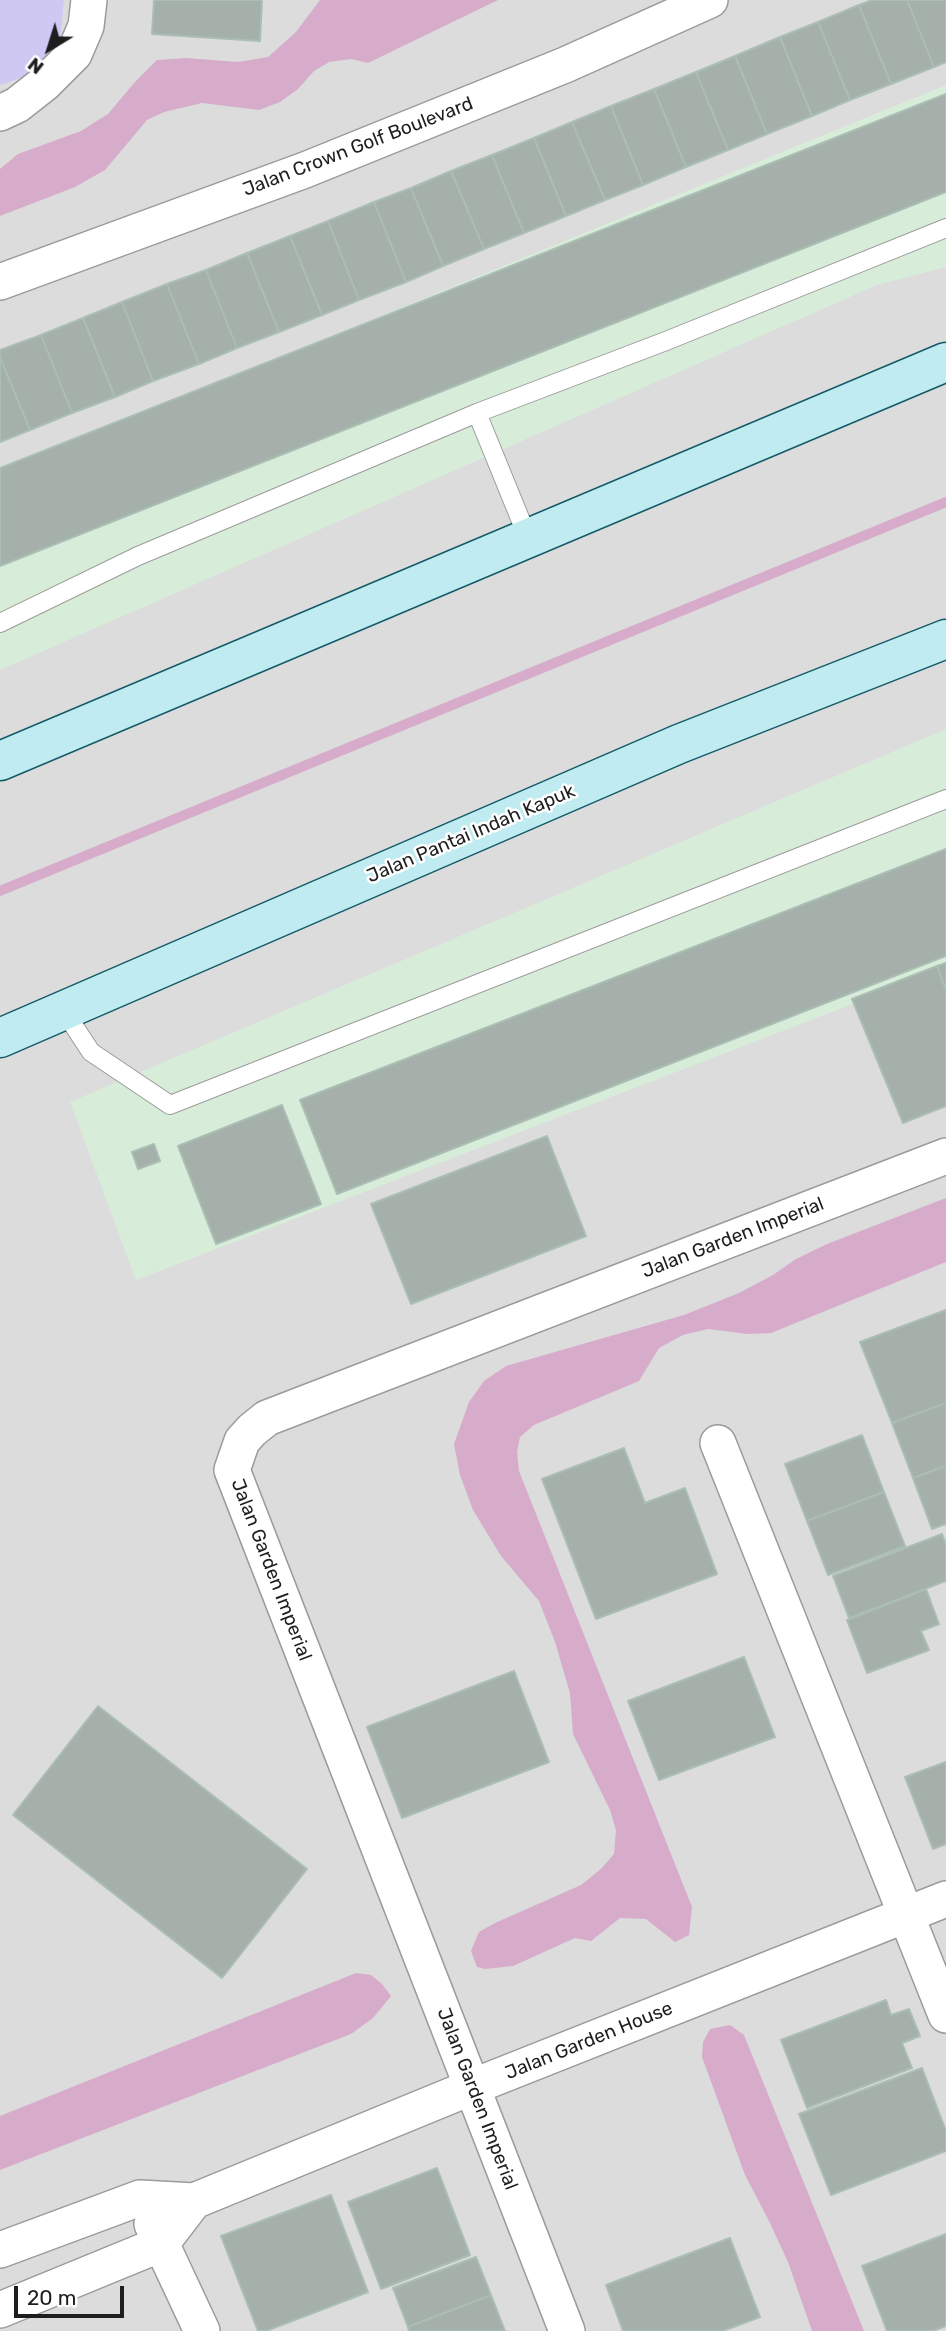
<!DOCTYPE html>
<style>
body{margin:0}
#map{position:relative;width:946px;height:2331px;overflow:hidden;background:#e6eeec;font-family:Rubik,sans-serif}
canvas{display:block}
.north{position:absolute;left:14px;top:14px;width:70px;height:70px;-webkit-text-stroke:5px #fff;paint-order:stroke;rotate:218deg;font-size:19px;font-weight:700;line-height:28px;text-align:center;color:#1e1e1e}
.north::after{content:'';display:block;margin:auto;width:24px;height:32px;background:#1e1e1e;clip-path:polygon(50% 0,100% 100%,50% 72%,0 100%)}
.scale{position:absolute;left:14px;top:2286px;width:110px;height:32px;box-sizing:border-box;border:4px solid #1e1e1e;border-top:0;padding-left:9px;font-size:21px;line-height:24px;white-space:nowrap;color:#1e1e1e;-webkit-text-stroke:5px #fff;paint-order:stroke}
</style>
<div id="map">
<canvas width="946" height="2331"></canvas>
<div class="north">N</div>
<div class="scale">20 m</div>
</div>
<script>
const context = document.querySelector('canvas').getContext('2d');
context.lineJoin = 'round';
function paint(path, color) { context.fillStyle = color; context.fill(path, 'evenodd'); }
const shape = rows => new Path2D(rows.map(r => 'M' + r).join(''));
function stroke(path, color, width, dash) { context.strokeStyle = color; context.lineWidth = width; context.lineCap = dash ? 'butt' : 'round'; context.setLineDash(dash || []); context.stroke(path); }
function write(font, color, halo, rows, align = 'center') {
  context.font = font + ' Rubik,sans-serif'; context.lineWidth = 5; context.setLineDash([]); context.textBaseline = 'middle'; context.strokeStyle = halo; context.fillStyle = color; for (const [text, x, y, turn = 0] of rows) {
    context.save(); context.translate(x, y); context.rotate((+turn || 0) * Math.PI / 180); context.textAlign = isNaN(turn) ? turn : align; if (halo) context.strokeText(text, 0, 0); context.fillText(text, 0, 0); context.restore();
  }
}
const residential = shape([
 [0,0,946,0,946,2331,0,2331]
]);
const commercial = shape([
 [946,85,946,267,877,285,0,670,0,472],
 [946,729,946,968,136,1280,70,1102]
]);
const park = shape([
 [0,0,64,0,59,49,44,70,0,85]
]);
const water = shape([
 [320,0,498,0,368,63,351,59,329,62,314,71,298,89,280,102,259,110,202,103,164,112,147,120,105,170,75,187,0,216,0,169,18,154,81,131,108,114,134,83,157,60,186,58,238,62,268,57,296,32],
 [946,1198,946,1262,771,1333,748,1334,708,1329,683,1335,659,1348,639,1381,534,1425,520,1437,517,1452,519,1471,692,1907,689,1935,675,1942,646,1919,620,1918,591,1941,575,1938,513,1966,485,1969,477,1967,471,1951,479,1932,495,1923,581,1885,601,1869,614,1854,616,1830,610,1810,573,1734,570,1693,555,1642,539,1601,501,1556,473,1510,460,1475,454,1444,469,1402,484,1381,506,1366,684,1315,739,1293,773,1275,796,1259,827,1244],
 [356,1973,371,1975,382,1984,391,1996,373,2018,351,2034,0,2170,0,2116],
 [730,2025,744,2035,864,2331,812,2331,788,2262,769,2221,745,2175,702,2057,703,2042,710,2029]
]);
const stream = shape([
 [0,891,946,502]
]);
const building = shape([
 [154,0,262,0,260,41,152,34,154,0],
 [872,0,907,0,934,67,891,84,859,5,872,0],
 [907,0,946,0,946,62,934,67,907,0],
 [859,5,891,84,850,100,818,22,859,5],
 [818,22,850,100,812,116,780,37,818,22],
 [780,37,812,116,767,134,735,56,780,37],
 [735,56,767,134,728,150,696,72,735,56],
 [696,72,728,150,686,167,654,89,696,72],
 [654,89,686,167,643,185,611,106,654,89],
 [946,94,946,192,0,566,0,468,946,94],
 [611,106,643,185,605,200,572,122,611,106],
 [572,122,605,200,566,216,534,138,572,122],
 [534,138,566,216,524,233,492,155,534,138],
 [492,155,524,233,484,249,451,171,492,155],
 [451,171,484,249,443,266,411,188,451,171],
 [411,188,443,266,406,282,374,202,411,188],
 [374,202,406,282,359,300,328,221,374,202],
 [328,221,359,300,322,315,290,236,328,221],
 [290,236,322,315,279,332,247,253,290,236],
 [247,253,279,332,237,348,206,270,247,253],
 [206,270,237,348,199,364,167,284,206,270],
 [167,284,199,364,153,381,122,302,167,284],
 [122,302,153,381,115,397,83,318,122,302],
 [83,318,115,397,72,413,41,335,83,318],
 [41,335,72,413,30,430,0,357,0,350,41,335],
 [0,357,30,430,0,442,0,357],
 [946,849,946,956,337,1194,300,1100,946,849],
 [946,963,946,990,937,966,946,963],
 [937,966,946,990,946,1106,903,1123,852,999,937,966],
 [282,1105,321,1204,216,1244,178,1146,282,1105],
 [547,1136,586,1236,411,1304,371,1204,547,1136],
 [154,1144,160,1161,138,1169,132,1152,154,1144],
 [946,1310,946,1403,892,1423,860,1342,946,1310],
 [946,1403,946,1466,913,1478,892,1423,946,1403],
 [862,1435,884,1492,807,1521,785,1464,862,1435],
 [624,1448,645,1503,685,1488,717,1574,596,1619,542,1479,624,1448],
 [946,1466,946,1524,932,1529,913,1478,946,1466],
 [884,1492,905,1546,828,1575,807,1521,884,1492],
 [942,1534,946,1545,946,1581,849,1618,833,1576,942,1534],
 [926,1589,939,1624,921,1631,929,1650,867,1673,847,1620,926,1589],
 [744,1657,775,1737,659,1780,628,1701,744,1657],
 [514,1671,549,1762,402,1818,367,1727,514,1671],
 [98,1706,307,1869,222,1978,13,1815,98,1706],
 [946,1762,946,1844,933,1849,905,1777,946,1762],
 [886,2000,891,2015,909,2009,920,2036,902,2043,912,2068,807,2108,781,2040,886,2000],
 [922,2068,946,2131,946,2151,831,2195,799,2114,922,2068],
 [437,2168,470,2255,381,2289,348,2202,437,2168],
 [331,2195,368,2292,266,2331,258,2331,221,2236,331,2195],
 [946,2234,946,2326,933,2331,887,2331,862,2266,946,2234],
 [730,2238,760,2317,723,2331,623,2331,606,2285,730,2238],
 [476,2257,491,2295,408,2327,393,2288,476,2257],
 [491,2295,505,2331,409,2331,408,2327,491,2295]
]);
const lane = shape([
 [477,413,528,538],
 [0,623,138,556,477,413,666,341,946,228],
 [64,1011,91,1052,170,1105,946,799]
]);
const street = shape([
 [0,113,17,105,45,83,74,54,86,26,89,0],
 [0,282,305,170,565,65,710,0],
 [718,1443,946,2015],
 [152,2224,202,2331],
 [0,2250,140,2198,194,2201,472,2087,946,1899],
 [0,2310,161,2244,194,2201],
 [567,2331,232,1470,242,1441,252,1430,267,1418,946,1156]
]);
const secondary = shape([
 [0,761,946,362],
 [0,1038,679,744,946,639]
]);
const streetNames = [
 ["Jalan Crown Golf Boulevard",358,147,-21],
 ["Jalan Pantai Indah Kapuk",471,834,-23],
 ["Jalan Garden Imperial",733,1238,-21],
 ["Jalan Garden Imperial",271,1570,69],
 ["Jalan Garden House",589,2041,-22],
 ["Jalan Garden Imperial",477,2099,69]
];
paint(residential, '#dcdcdc');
paint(commercial, '#d7edd9');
paint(park, '#cec8f3');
paint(water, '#d6acca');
stroke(stream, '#d6acca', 10);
paint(building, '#a5b0aa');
stroke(building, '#aabeb4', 2);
stroke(lane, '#9b9b9b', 20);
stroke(street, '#9b9b9b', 38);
stroke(secondary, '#135a68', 41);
stroke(lane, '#fff', 18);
stroke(street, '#fff', 35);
stroke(secondary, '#c0ecf1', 38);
write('19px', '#1e1e1e', '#fff', streetNames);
</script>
